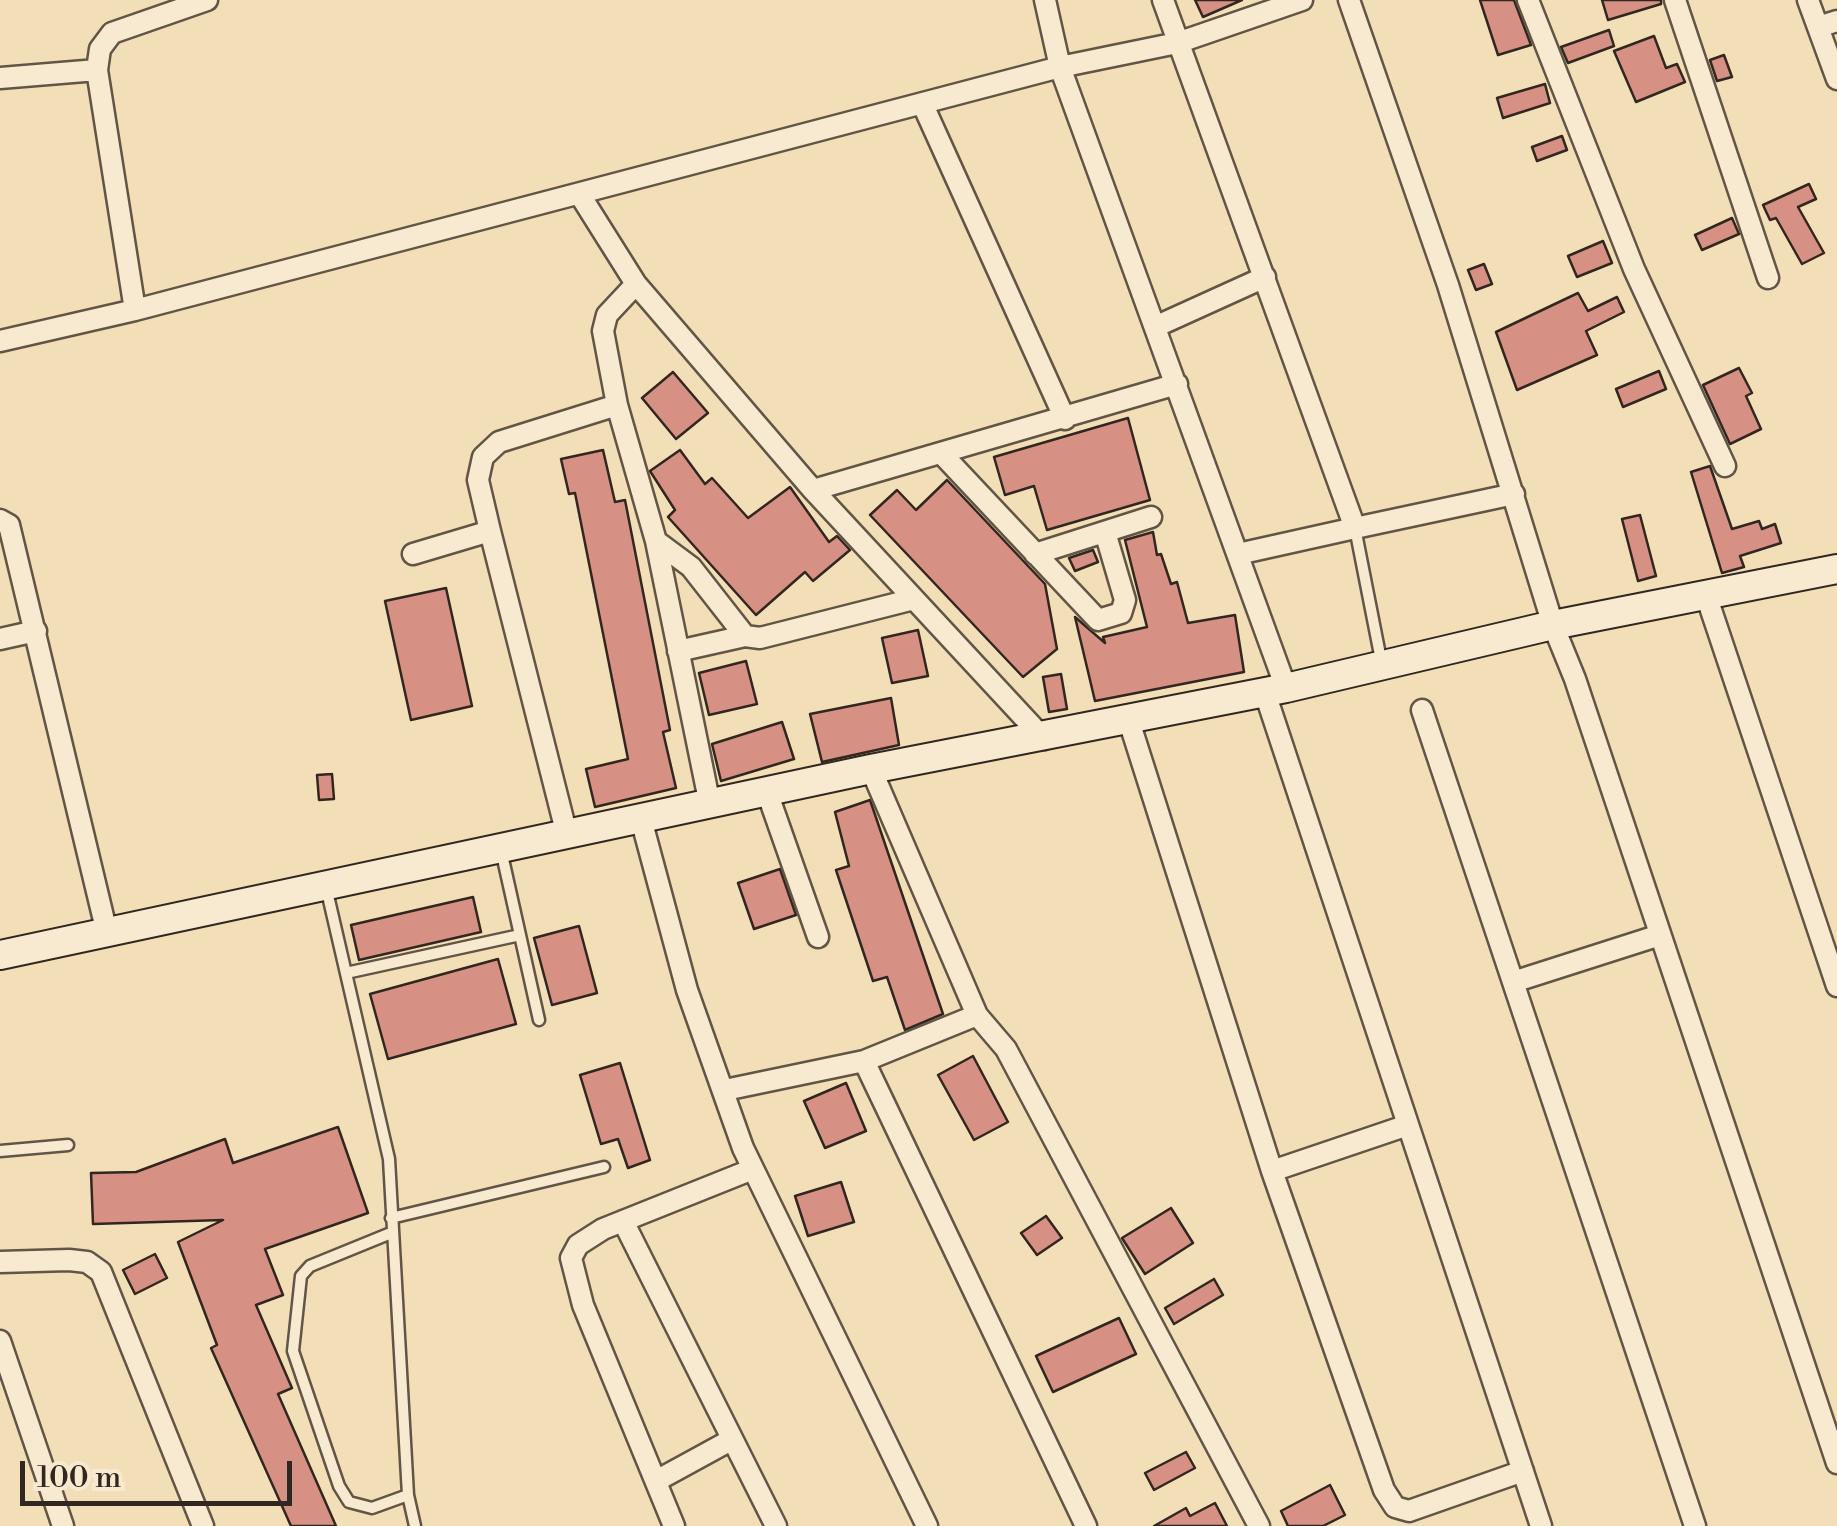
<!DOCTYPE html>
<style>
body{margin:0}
#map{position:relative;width:1837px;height:1526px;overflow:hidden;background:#f3dfb7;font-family:"Libre Bodoni",serif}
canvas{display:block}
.scale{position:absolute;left:20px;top:1461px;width:272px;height:45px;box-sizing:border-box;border:5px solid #322720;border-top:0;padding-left:12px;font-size:30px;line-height:35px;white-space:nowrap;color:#322720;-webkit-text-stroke:8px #f7ead0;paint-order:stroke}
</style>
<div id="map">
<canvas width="1837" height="1526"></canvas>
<div class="scale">100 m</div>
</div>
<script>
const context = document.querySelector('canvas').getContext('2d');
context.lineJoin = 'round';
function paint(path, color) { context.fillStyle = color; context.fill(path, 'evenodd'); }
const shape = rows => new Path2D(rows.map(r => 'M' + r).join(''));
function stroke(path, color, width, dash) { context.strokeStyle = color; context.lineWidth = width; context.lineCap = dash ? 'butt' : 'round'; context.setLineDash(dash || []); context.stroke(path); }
const building = shape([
 [1195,0,1242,0,1203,17,1195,0],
 [1480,0,1514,0,1531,45,1498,55,1480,0],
 [1602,0,1661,0,1661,4,1608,20,1602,0],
 [1609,30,1614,46,1568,63,1561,47,1609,30],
 [1654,36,1666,68,1677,64,1685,82,1636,102,1614,51,1654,36],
 [1724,55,1732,77,1717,81,1710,60,1724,55],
 [1545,84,1550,103,1503,118,1497,98,1545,84],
 [1562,136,1567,150,1537,161,1532,147,1562,136],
 [1809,184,1816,199,1798,207,1824,253,1802,264,1776,218,1770,220,1763,205,1809,184],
 [1732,218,1739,234,1702,250,1695,235,1732,218],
 [1603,241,1612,263,1577,277,1568,256,1603,241],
 [1484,264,1492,284,1476,290,1468,270,1484,264],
 [1578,293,1588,311,1617,297,1624,312,1586,331,1597,355,1517,390,1496,332,1578,293],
 [1739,368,1752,393,1746,396,1761,429,1730,444,1703,385,1739,368],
 [1659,371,1666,389,1623,407,1616,389,1659,371],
 [673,372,708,413,676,439,642,398,673,372],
 [1128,418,1150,500,1047,530,1034,486,1005,495,994,457,1128,418],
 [603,450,615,502,625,500,670,730,663,732,676,788,595,807,586,769,628,759,575,493,569,494,561,459,603,450],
 [680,450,705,484,712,478,748,518,790,487,829,542,837,536,850,550,813,581,805,572,756,615,668,517,675,510,650,471,680,450],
 [1710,466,1732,529,1759,521,1762,529,1775,524,1781,543,1740,556,1744,567,1722,573,1691,472,1710,466],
 [947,480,1045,584,1057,649,1023,677,870,515,897,490,916,510,947,480],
 [1640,515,1656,576,1638,581,1622,519,1640,515],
 [1153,532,1157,555,1161,554,1171,584,1177,582,1188,623,1235,615,1244,672,1095,701,1075,617,1105,643,1103,637,1147,627,1125,540,1153,532],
 [1093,550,1098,562,1075,571,1069,558,1093,550],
 [446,588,472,706,411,720,385,601,446,588],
 [918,630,928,676,892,683,882,638,918,630],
 [746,661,757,704,709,715,699,673,746,661],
 [1061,674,1067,709,1049,712,1043,677,1061,674],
 [891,698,899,745,822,762,810,714,891,698],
 [782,722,794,759,721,781,712,744,782,722],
 [332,774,334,799,319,800,317,775,332,774],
 [870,800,943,1014,905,1030,887,977,873,981,836,870,849,866,835,812,870,800],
 [780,869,796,915,754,929,738,883,780,869],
 [473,897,481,932,359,960,351,925,473,897],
 [579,926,597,993,552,1005,534,938,579,926],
 [498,959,516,1024,388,1059,370,994,498,959],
 [973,1056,1008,1122,974,1140,938,1075,973,1056],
 [620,1063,650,1160,628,1168,618,1139,601,1144,580,1075,620,1063],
 [846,1083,866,1131,825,1148,804,1101,846,1083],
 [338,1127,368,1213,265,1249,283,1295,256,1305,292,1388,278,1394,336,1526,291,1526,211,1348,217,1345,178,1242,223,1220,93,1224,91,1173,136,1172,225,1139,233,1163,338,1127],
 [841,1182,854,1222,808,1236,795,1196,841,1182],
 [1171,1208,1193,1243,1145,1274,1122,1238,1171,1208],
 [1046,1216,1062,1238,1037,1255,1021,1233,1046,1216],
 [155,1254,167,1278,135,1294,123,1270,155,1254],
 [1214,1279,1223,1295,1174,1324,1165,1308,1214,1279],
 [1119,1318,1136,1354,1053,1392,1036,1356,1119,1318],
 [1186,1452,1195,1468,1154,1490,1145,1473,1186,1452],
 [1330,1485,1345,1515,1323,1526,1288,1526,1281,1511,1330,1485],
 [1215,1503,1227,1526,1154,1526,1186,1508,1190,1516,1215,1503]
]);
const lane = shape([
 [1355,528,1382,665],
 [501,850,539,1020],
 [326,887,389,1159,408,1495,415,1526],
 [346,973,520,935],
 [0,1151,68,1145],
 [391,1218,604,1167],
 [391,1233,310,1266,301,1276,293,1351,339,1486,349,1502,372,1508,408,1495]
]);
const street = shape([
 [1045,0,1060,67,1286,688],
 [1163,0,1355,528,1514,494],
 [1349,0,1448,285,1553,625,1575,679,1837,1463],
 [1528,0,1634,269,1725,466],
 [1675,0,1768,278],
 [1808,0,1837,79],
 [1818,27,1837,21],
 [0,78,97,70],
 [923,105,1065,419],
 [580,195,636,284,813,490,1044,739],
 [636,284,607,315,603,331,617,405,656,541,710,805],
 [135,310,97,70,100,49,112,33,207,0],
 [1157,326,1265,277],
 [0,341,135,310,1060,67,1177,43,1302,0],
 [941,453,1098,620,1121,613,1125,600,1105,532],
 [813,490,1177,384],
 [0,520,9,525,107,933],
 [490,531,478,480,483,457,499,442,617,405],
 [656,541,691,567,745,636,760,638,914,599],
 [413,554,490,531,567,835],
 [1035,554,1151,517],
 [1238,554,1355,528],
 [1706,595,1837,986],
 [0,639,36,631],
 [678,651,745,636],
 [1265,693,1541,1526],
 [1422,710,1695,1526],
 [1129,721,1272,1171,1384,1490,1395,1507,1409,1511,1523,1471],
 [871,769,977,1015,1006,1049,1259,1526],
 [767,792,818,937],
 [641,819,687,990,743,1148,927,1526],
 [1513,982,1660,935],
 [864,1061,1086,1526],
 [725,1090,864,1061,977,1015],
 [1272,1171,1408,1125],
 [623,1221,776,1526],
 [0,1262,69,1260,87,1262,101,1272,203,1526],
 [0,1341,63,1526],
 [656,1481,731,1440],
 [674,1526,583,1305,571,1258,578,1245,603,1229,753,1169]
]);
const secondary = shape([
 [0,955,871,769,1286,688,1553,625,1837,569]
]);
paint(building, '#d69084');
stroke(building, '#322720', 2.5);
stroke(lane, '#625546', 15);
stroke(street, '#625546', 25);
stroke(secondary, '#322720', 32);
stroke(lane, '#f7ead0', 10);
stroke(street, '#f7ead0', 20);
stroke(secondary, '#f7ead0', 28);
</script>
